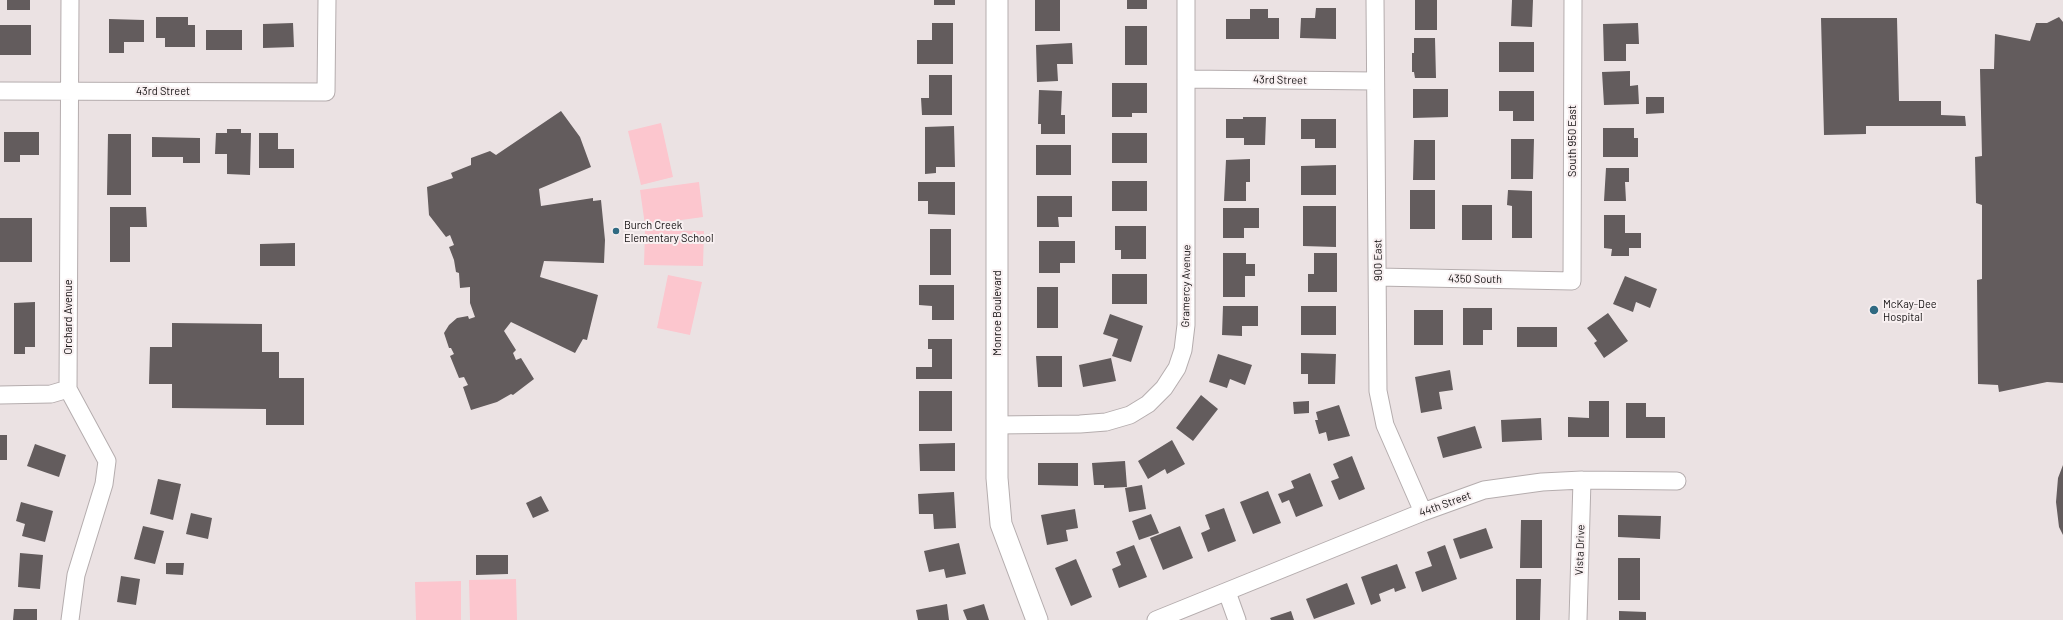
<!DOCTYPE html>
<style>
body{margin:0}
canvas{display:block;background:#ebe2e3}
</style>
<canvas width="2063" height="620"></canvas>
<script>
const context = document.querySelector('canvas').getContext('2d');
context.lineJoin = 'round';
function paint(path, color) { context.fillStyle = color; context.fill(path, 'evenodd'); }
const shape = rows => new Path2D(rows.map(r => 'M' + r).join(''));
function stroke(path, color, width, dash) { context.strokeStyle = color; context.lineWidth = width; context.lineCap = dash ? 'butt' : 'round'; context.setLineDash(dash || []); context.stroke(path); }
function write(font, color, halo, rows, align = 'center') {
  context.font = font + ' Barlow,sans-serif'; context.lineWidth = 4; context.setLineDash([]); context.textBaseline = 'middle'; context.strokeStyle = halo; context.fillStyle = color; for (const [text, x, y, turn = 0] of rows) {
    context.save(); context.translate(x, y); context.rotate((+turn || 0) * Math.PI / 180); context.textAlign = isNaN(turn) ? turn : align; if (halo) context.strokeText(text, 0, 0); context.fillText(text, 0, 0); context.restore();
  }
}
const green = shape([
 [661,123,673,177,641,185,628,131],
 [699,182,703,217,645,225,640,190],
 [645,230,704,231,703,266,644,265],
 [668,275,702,282,690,335,657,328],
 [516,579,517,620,470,620,469,580],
 [461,581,461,620,416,620,415,582]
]);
const building = shape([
 [7,0,30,0,30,10,7,10],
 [934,0,955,0,955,5,934,5],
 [1035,0,1060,0,1060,31,1035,31],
 [1127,0,1147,0,1147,9,1127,9],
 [1415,0,1437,0,1437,30,1415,30],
 [1512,0,1533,0,1532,27,1511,26],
 [1316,8,1336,8,1336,39,1300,38,1301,18,1315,18],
 [1250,9,1268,9,1268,18,1279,18,1279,39,1226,39,1226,19,1250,19],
 [156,17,188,17,188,25,195,25,195,47,165,47,165,38,156,38],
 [2059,17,2063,22,2063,383,2047,382,1999,392,1998,385,1978,384,1977,280,1982,279,1982,205,1976,203,1975,157,1982,156,1980,69,1994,69,1995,34,2030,41,2036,23,2047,23],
 [1821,18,1897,18,1899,101,1941,101,1941,115,1965,116,1966,126,1866,126,1866,134,1824,135],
 [109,19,144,20,144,42,124,42,124,53,109,53],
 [293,23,294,47,263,48,263,24],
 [932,23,953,23,953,64,917,64,917,40,932,40],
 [1638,23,1639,44,1626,44,1626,61,1604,61,1603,24],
 [0,25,31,25,31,55,0,55],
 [1125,26,1147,26,1147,65,1125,65],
 [206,30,242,30,242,50,206,50],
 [1414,38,1435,38,1436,78,1415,78,1414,72,1412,72,1412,53,1414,53],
 [1499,42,1534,42,1534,72,1499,72],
 [1072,43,1073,64,1057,64,1058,81,1037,82,1036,45],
 [1630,71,1630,86,1638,85,1639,104,1604,105,1602,72],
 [929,75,952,75,952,115,922,115,921,98,929,98],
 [1112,83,1147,83,1147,113,1132,113,1132,117,1112,117],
 [1413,89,1448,89,1448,117,1413,118],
 [1039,90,1062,91,1061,115,1065,115,1065,134,1041,134,1041,124,1038,124],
 [1499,91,1534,91,1534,121,1513,121,1513,111,1499,111],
 [1646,97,1664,97,1664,113,1646,114],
 [561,111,580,137,591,167,539,189,541,206,593,198,593,201,601,200,605,240,604,263,544,261,540,277,598,295,587,340,583,339,575,353,511,322,504,331,516,350,513,353,516,360,521,358,534,379,513,395,511,394,497,402,471,410,463,387,468,385,464,377,459,378,450,356,454,354,451,348,449,348,444,333,449,325,457,318,468,316,469,319,475,317,470,303,470,287,460,288,459,273,456,272,454,260,449,247,454,245,450,235,446,237,429,215,427,187,453,178,451,173,471,165,471,158,490,151,496,155],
 [1243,117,1266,117,1265,145,1244,145,1244,138,1226,138,1226,119,1243,119],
 [1301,119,1336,119,1336,148,1315,148,1315,139,1301,139],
 [954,126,955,167,936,167,936,173,925,174,925,127],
 [1603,128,1634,128,1634,138,1638,138,1638,157,1603,157],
 [227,129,241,129,241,133,251,133,250,175,227,174,227,154,215,154,216,133,227,133],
 [4,132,39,132,39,155,20,155,20,162,4,162],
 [259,133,278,133,278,149,294,149,294,168,259,168],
 [1112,133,1147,133,1147,163,1112,163],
 [108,134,131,134,131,195,107,195],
 [152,137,200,138,200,163,183,163,183,157,152,157],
 [1511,139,1534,139,1533,179,1511,179],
 [1414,140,1435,140,1435,180,1413,180],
 [1036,145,1071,145,1071,175,1036,175],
 [1250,159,1250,182,1246,182,1246,201,1224,201,1226,160],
 [1336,165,1336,195,1301,195,1301,166],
 [1606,168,1629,168,1629,182,1625,182,1626,201,1604,201],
 [1112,181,1147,181,1147,211,1112,211],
 [918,182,955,182,955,215,928,214,928,201,918,201],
 [1410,190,1435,190,1435,229,1410,229],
 [1508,190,1532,191,1532,238,1512,238,1512,206,1507,205],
 [1037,196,1072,196,1072,217,1058,217,1059,227,1037,227],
 [1462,205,1492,205,1492,240,1462,240],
 [1303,206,1336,206,1336,247,1303,246],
 [110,207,146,207,147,227,130,227,130,262,110,262],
 [1223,208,1259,208,1259,228,1244,228,1244,238,1223,238],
 [1604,215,1625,215,1625,233,1641,233,1641,248,1629,248,1629,256,1611,256,1612,249,1604,248],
 [0,218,32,218,32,262,0,262],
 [1115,226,1146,226,1146,259,1121,259,1121,250,1115,250],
 [930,229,951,229,951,275,930,275],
 [1039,241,1075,241,1075,263,1060,263,1060,273,1039,273],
 [295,243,295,266,260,266,260,244],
 [1223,253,1246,253,1246,264,1255,264,1255,276,1245,276,1245,297,1223,297],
 [1314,253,1337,253,1337,292,1308,292,1308,274,1314,274],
 [1112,274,1147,274,1147,304,1112,304],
 [1625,276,1657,289,1650,308,1636,302,1633,312,1613,304],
 [919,285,954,285,954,320,932,320,932,306,919,305],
 [1037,287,1058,287,1058,328,1037,328],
 [35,302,35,347,25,347,25,354,14,354,14,303],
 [1223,306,1258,306,1258,326,1242,326,1242,336,1222,335],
 [1301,306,1336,306,1336,335,1301,335],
 [1463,308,1492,308,1492,330,1483,330,1483,345,1463,345],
 [1414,310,1443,310,1443,345,1414,345],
 [1608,313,1628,341,1604,358,1594,343,1597,341,1587,328],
 [1110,314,1143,326,1131,362,1112,356,1118,339,1103,334],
 [172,323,262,324,262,352,279,352,279,378,304,378,304,425,266,425,266,409,172,408,172,384,149,384,150,347,172,347],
 [1517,327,1557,327,1557,347,1517,347],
 [928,339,952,339,952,379,916,379,916,367,932,367,932,349,928,349],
 [1301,353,1336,354,1335,384,1308,384,1308,374,1301,374],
 [1218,354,1252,365,1245,385,1230,379,1227,388,1209,382],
 [1036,356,1062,356,1062,387,1038,387],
 [1111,358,1116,381,1083,387,1079,365],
 [1450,370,1453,390,1439,392,1442,409,1421,413,1415,377],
 [919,391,952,391,952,431,919,431],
 [1201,395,1218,409,1193,441,1176,428],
 [1309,401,1309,413,1294,414,1293,402],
 [1589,401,1609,401,1609,437,1568,437,1568,417,1589,418],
 [1626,403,1646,403,1646,417,1665,417,1665,438,1626,438],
 [1339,405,1350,436,1328,441,1326,432,1319,434,1315,420,1318,420,1316,412],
 [1541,418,1542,440,1502,442,1501,420],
 [1475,426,1482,448,1443,458,1437,437],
 [0,435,7,435,7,460,0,460],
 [1172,440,1185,464,1167,474,1165,469,1148,479,1138,461],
 [955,443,955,471,920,471,919,444],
 [35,444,66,455,59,477,27,466],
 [1352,456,1365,489,1339,500,1331,481,1339,478,1333,464],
 [1125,461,1127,487,1104,488,1104,485,1094,485,1092,463],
 [1038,463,1078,463,1078,486,1038,485],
 [2063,465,2063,535,2059,527,2056,502,2058,478],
 [1310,473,1323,506,1296,517,1289,500,1282,503,1278,494,1294,488,1291,481],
 [158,479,181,484,173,520,150,514],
 [1142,485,1146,509,1129,512,1125,488],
 [1268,491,1281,523,1253,534,1240,502],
 [954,492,956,528,934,529,933,514,919,514,918,494],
 [541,496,549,511,533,518,526,503],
 [21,502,53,511,45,542,22,536,25,524,16,521],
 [1224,508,1236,541,1208,552,1201,533,1210,529,1205,515],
 [1075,509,1078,528,1066,530,1068,541,1047,545,1041,515],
 [191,513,212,518,208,539,186,534],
 [1151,514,1159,533,1139,540,1132,521],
 [1618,515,1661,516,1660,539,1618,537],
 [1521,520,1542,520,1542,568,1520,568],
 [143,526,164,531,155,564,134,559],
 [1180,526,1193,558,1163,570,1150,538],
 [1486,528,1493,548,1460,559,1453,539],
 [959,543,966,574,946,578,944,569,929,572,924,551],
 [1134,545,1147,577,1119,588,1112,569,1121,565,1116,552],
 [1445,545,1457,579,1422,592,1415,572,1432,566,1427,552],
 [20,553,43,555,40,589,18,587],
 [476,555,508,555,508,574,476,575],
 [1618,558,1640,558,1640,600,1618,600],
 [1076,559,1092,597,1071,606,1055,568],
 [166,563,184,563,183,575,166,574],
 [1397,564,1406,588,1395,592,1394,588,1379,594,1381,601,1371,605,1361,577],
 [121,576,140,579,136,605,117,602],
 [1516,579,1541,579,1540,620,1516,620],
 [1347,583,1355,604,1314,619,1306,599],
 [947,604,949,620,918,620,916,610],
 [984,604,989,620,967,620,963,610],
 [14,609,37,609,37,620,13,620],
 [1291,611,1294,620,1271,620,1270,618],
 [1619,611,1646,612,1646,620,1619,620]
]);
const minor = shape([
 [70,0,68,389,107,461,104,484,76,575,70,620],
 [1375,0,1378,391,1385,425,1423,512],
 [1186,79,1374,81],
 [0,91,326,92,327,0],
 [1378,277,1572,281,1573,0],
 [0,395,51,394,68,389],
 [997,425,1080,424,1106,422,1130,415,1148,404,1164,388,1177,368,1183,350,1186,325,1186,0],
 [1227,592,1237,620],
 [1156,620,1423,512,1484,490,1542,482,1582,480,1677,481],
 [1578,620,1582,480]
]);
const tertiary = shape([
 [997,0,997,478,1001,524,1037,620]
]);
const markers = [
 [616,231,4,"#306a82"],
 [1874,310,5,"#306a82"]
];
const streetNames = [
 ["43rd Street",1280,80,1],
 ["43rd Street",163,91],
 ["South 950 East",1572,141,-90],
 ["900 East",1378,260,-91],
 ["4350 South",1475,279,1],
 ["Gramercy Avenue",1186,286,-89],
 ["Monroe Boulevard",997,313,-90],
 ["Orchard Avenue",68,317,-90],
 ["44th Street",1445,504,-20],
 ["Vista Drive",1580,550,-88]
];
const poiNames = [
 ["Burch Creek",624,225],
 ["Elementary School",624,238],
 ["McKay-Dee",1883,304],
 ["Hospital",1883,317]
];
paint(green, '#fcc6ce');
paint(building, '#635c5d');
stroke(minor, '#b5adae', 19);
stroke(tertiary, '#b5adae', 23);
stroke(minor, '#fff', 17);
stroke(tertiary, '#fff', 21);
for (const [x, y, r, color] of markers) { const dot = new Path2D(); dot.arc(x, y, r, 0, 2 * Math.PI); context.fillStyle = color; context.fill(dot); stroke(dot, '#f8f0f1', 1.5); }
write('11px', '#131011', '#f8f0f1', streetNames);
write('11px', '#131011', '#f8f0f1', poiNames, 'left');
</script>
